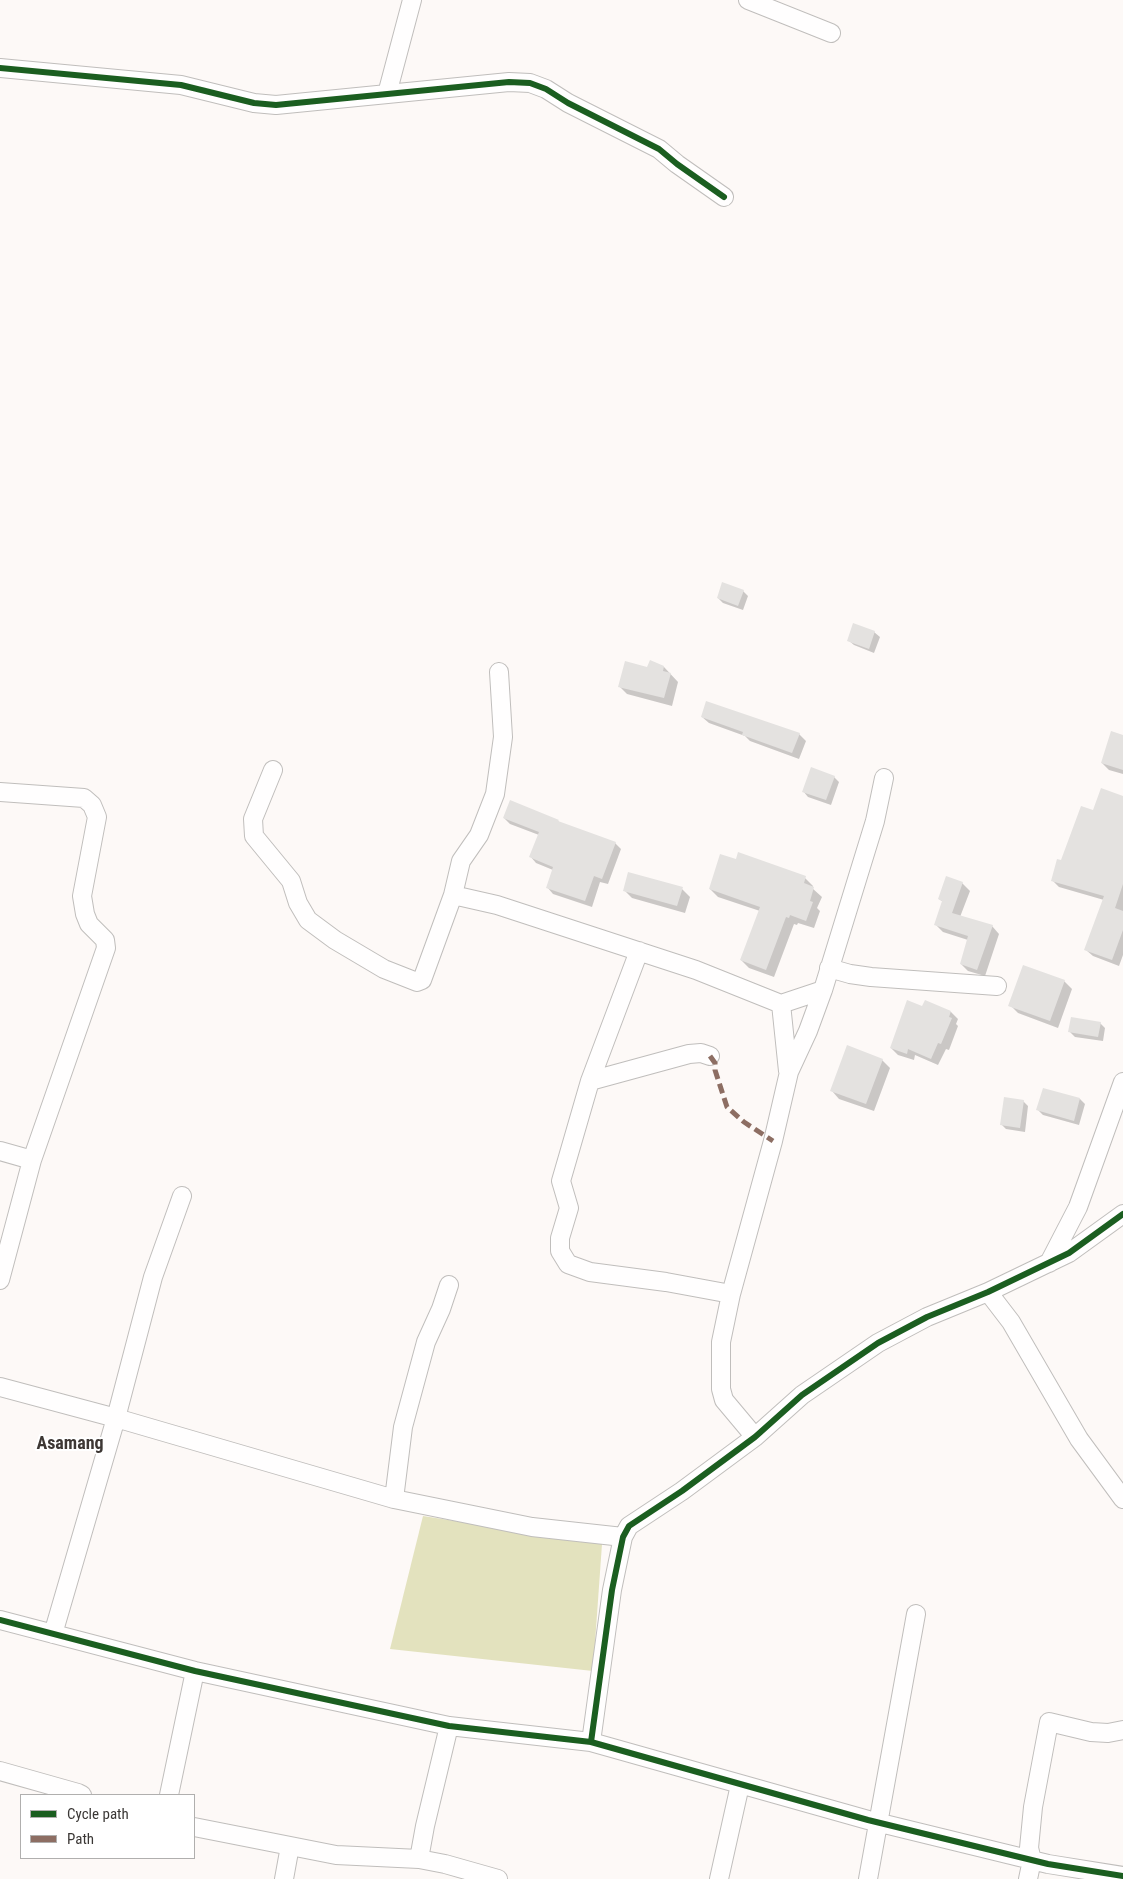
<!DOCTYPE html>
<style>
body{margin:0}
#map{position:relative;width:1123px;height:1879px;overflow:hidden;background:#fdf9f7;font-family:"Roboto Condensed",sans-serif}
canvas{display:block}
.legend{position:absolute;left:20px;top:1794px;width:175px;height:65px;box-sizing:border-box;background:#fff;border:1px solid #b0afae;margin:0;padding:6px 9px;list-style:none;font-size:15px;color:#3a3735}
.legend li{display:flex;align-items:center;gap:10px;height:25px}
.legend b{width:25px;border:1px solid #b0afae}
</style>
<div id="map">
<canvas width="1123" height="1879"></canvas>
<ul class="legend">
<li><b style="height:6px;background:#1b5e20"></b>Cycle path</li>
<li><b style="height:6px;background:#8d6e63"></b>Path</li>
</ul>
</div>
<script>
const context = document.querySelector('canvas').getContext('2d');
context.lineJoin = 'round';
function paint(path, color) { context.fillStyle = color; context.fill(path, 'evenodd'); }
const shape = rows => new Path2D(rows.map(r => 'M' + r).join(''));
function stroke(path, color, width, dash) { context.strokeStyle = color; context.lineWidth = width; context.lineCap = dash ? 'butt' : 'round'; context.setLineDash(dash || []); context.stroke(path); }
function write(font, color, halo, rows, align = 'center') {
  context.font = font + ' "Roboto Condensed",sans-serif'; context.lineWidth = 4; context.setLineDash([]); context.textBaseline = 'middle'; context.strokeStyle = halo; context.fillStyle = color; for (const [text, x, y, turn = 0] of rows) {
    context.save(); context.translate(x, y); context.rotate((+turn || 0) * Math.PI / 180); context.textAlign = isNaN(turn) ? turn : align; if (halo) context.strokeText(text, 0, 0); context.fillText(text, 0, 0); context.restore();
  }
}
const green = shape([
 [423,1516,602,1544,593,1671,390,1649]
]);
const shadow = shape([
 [743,591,748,596,743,610,723,603,718,598],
 [874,632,880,637,874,653,854,645,848,640],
 [664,667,678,682,672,706,627,694,619,686,648,668],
 [702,717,799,734,806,741,799,759,750,741,745,736,709,723],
 [1123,737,1123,774,1109,770,1102,763],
 [834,777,839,782,831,805,808,797,803,791],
 [1123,797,1123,955,1119,966,1093,956,1086,950,1104,900,1059,887,1052,880,1062,861,1094,812],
 [504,818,558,821,561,824,615,843,621,849,608,884,600,882,592,907,553,894,547,887,553,870,536,863,530,856,539,835,510,824],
 [805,878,813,886,812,888,822,897,817,908,820,911,814,928,798,923,797,925,794,924,774,977,749,968,741,960,760,911,718,897,710,889],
 [962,883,970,891,960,917,992,926,999,934,985,976,968,971,961,964,968,940,943,932,936,925,943,902,939,899],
 [682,889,690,897,685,913,632,898,624,890],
 [1064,981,1072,989,1058,1028,1018,1013,1010,1005],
 [923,1008,951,1012,958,1019,956,1024,958,1026,949,1050,946,1049,938,1065,915,1055,914,1060,898,1055,891,1048],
 [1100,1023,1105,1028,1103,1041,1075,1037,1070,1032],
 [882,1060,890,1068,874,1111,839,1099,832,1091],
 [1080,1099,1085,1104,1079,1125,1043,1115,1038,1110],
 [1023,1101,1028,1106,1025,1132,1006,1129,1001,1124]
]);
const building = shape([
 [722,582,744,590,738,606,717,598],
 [853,623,875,631,869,649,847,641],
 [650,660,664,666,663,671,671,673,664,698,618,687,625,661,647,667],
 [706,701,800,733,792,753,742,735,743,732,701,717],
 [1111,731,1123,735,1123,770,1101,763],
 [811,767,835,776,826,800,802,792],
 [1101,788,1123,796,1123,884,1115,908,1123,911,1123,930,1112,960,1084,950,1104,896,1051,881,1057,859,1061,860,1081,806,1093,810],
 [510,800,559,820,558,821,616,842,602,879,594,876,585,901,546,888,553,867,529,857,539,832,503,818],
 [738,852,806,876,804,883,814,887,810,901,813,902,806,921,790,915,789,918,786,917,766,970,740,960,760,907,709,889,720,854,736,859],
 [628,872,683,887,677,906,623,891],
 [946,876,963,882,952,913,993,925,977,970,960,964,968,936,934,925,942,901,938,899],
 [1023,965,1065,980,1050,1021,1008,1006],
 [907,1000,922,1006,925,1000,951,1011,949,1017,952,1018,941,1044,938,1043,931,1059,908,1049,907,1054,890,1048],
 [1071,1017,1101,1022,1098,1037,1068,1032],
 [847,1045,883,1059,866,1104,830,1091],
 [1043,1088,1080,1098,1074,1121,1036,1110],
 [1004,1097,1024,1100,1020,1128,1000,1125]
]);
const minor = shape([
 [748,0,831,33],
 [0,68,181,85,254,103,276,105,509,82,530,83,546,89,568,103,659,149,677,164,724,197],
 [387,94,412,0],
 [273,770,253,819,254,836,291,881,298,903,308,920,335,940,384,969,417,982,422,980,453,895,461,861,479,835,495,794,503,737,499,672],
 [0,792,84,798,92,805,97,817,82,896,85,914,89,924,105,940,106,948,32,1160,0,1280],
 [453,895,497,905,696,970,781,1004,823,990],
 [639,951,590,1081,561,1181,569,1208,560,1238,560,1251,568,1264,590,1272,666,1282,731,1294],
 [829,968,850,974,871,977,997,986],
 [781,1004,788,1071],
 [590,1081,689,1054,701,1053,710,1056],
 [0,1151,32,1160],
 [1049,1263,1078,1207,1123,1082],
 [988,1292,1011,1322,1079,1439,1123,1499],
 [0,1387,116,1418,394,1499,532,1527,623,1537],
 [755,1437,724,1400,721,1389,721,1342,731,1294,773,1141,789,1072,808,1031,823,990,875,821,884,778],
 [394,1499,403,1427,426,1342,441,1309,449,1285],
 [0,1620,195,1671,449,1726,591,1742,868,1820,1048,1864,1123,1876],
 [53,1634,116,1418,153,1277,182,1196],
 [591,1742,612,1590,623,1537,629,1526,682,1491,755,1437,802,1395,878,1343,927,1317,988,1292,1069,1253,1123,1214],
 [0,1771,78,1793,82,1795],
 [169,1795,195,1671],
 [194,1827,336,1855,419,1859,445,1864,498,1879],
 [419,1859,425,1826,449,1726],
 [284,1879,290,1846],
 [719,1879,740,1785],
 [868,1879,916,1614],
 [1028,1879,1032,1860,1029,1848,1033,1807,1049,1722,1091,1732,1108,1733,1123,1730]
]);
const quiet = shape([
 [710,1056,715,1063,715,1070,727,1107,744,1122,773,1141]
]);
const cycleway = shape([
 [0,68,181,85,254,103,276,105,509,82,530,83,546,89,568,103,659,149,677,164,724,197],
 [0,1620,195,1671,449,1726,591,1742,868,1820,1048,1864,1123,1876],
 [591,1742,612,1590,623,1537,629,1526,682,1491,755,1437,802,1395,878,1343,927,1317,988,1292,1069,1253,1123,1214]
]);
const quarterNames = [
 ["Asamang",70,1444]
];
paint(green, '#e3e2be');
paint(shadow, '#0003');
paint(building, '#e4e2e0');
stroke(minor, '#c0bebc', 20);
stroke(minor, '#fffefe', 18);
stroke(quiet, '#8d6e63', 5, [10, 5]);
stroke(cycleway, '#1b5e20', 6);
write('bold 18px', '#3d3734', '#fff', quarterNames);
</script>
